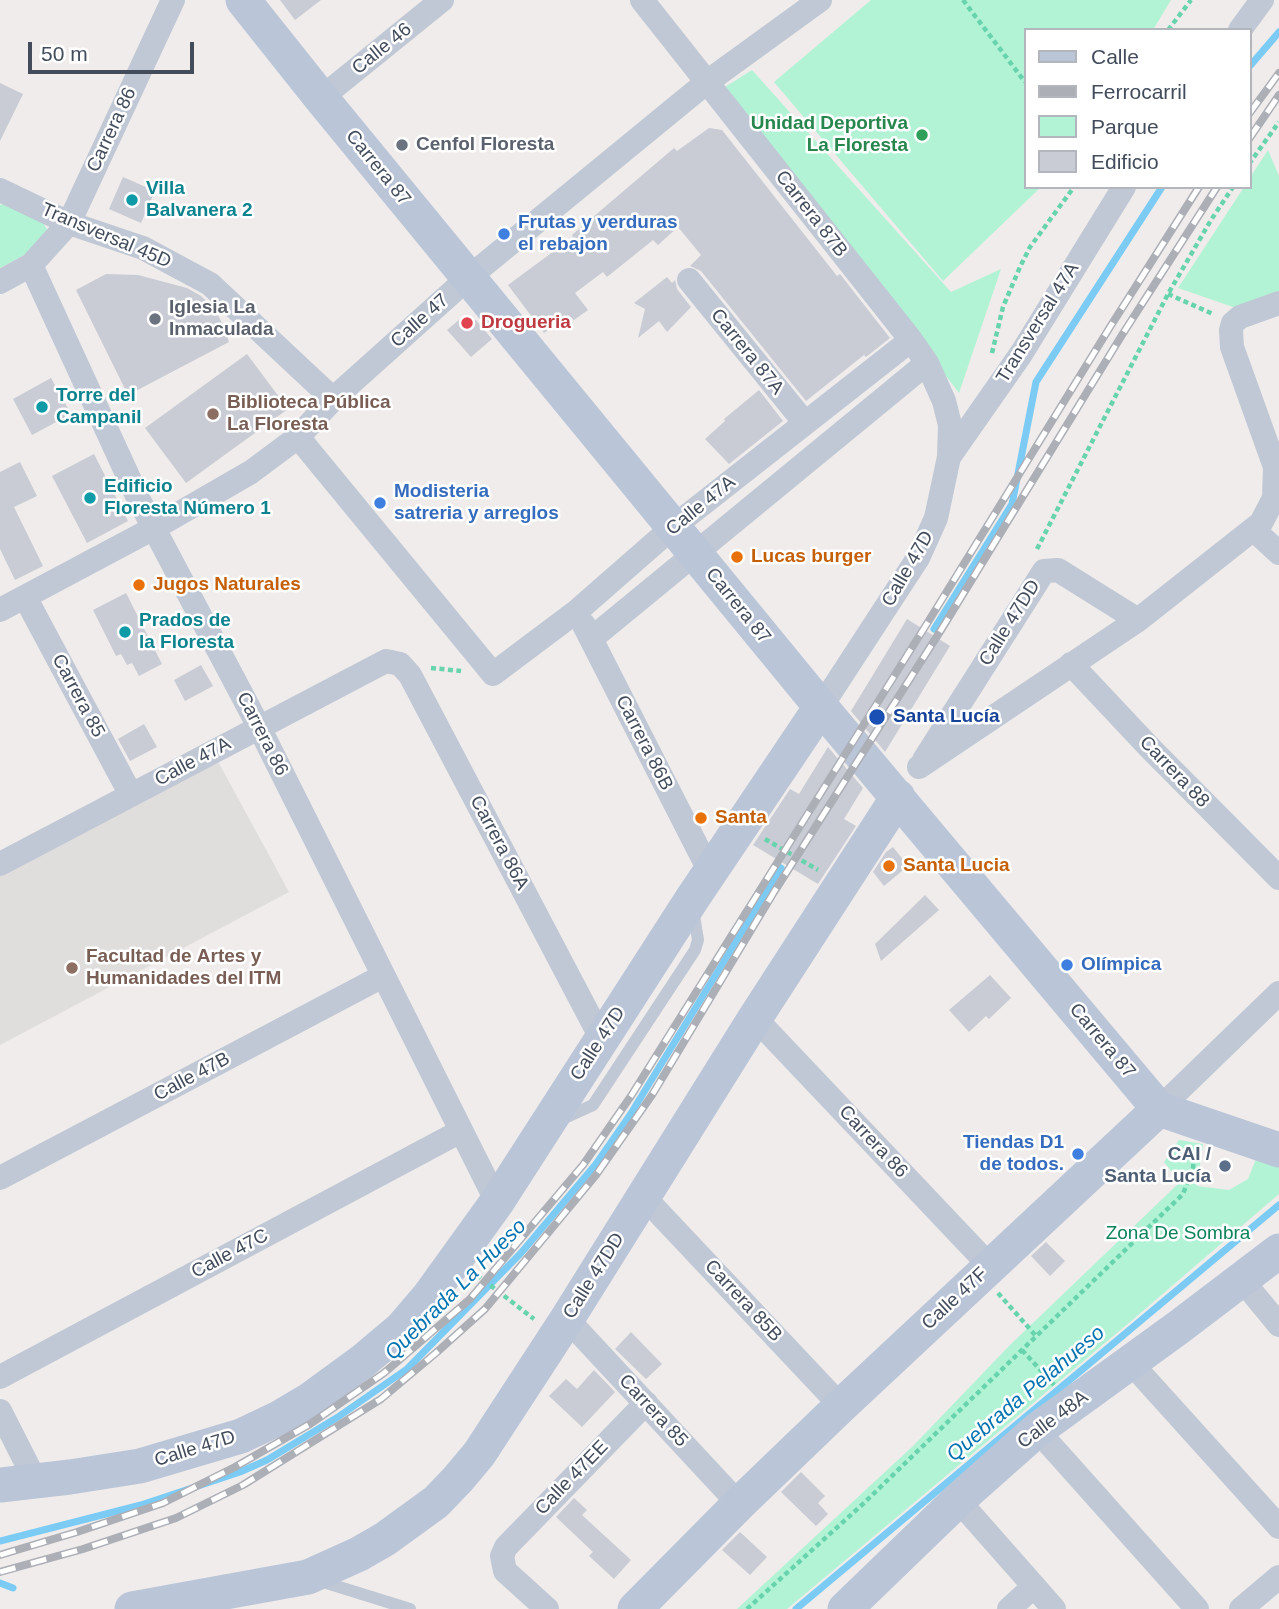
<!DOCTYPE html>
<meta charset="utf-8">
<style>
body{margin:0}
#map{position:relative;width:1279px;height:1609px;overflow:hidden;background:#efeceb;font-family:Arial,sans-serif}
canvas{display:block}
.legend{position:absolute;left:1024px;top:28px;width:228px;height:161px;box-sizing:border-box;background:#fff;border:2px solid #b3b7bd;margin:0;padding:9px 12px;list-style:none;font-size:21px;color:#424c5b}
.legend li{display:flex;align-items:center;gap:14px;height:35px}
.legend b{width:35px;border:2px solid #b3b7bd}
.scale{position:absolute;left:28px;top:42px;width:166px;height:32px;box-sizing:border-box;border:4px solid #424c5b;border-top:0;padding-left:9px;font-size:21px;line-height:24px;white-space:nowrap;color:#424c5b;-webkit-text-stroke:5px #fff;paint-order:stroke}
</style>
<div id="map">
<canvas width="1279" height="1609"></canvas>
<ul class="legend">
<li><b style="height:9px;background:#bbc5d8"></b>Calle</li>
<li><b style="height:9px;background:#adafb7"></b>Ferrocarril</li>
<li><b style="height:19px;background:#b3f3d5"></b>Parque</li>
<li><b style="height:19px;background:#c9ccd4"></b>Edificio</li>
</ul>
<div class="scale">50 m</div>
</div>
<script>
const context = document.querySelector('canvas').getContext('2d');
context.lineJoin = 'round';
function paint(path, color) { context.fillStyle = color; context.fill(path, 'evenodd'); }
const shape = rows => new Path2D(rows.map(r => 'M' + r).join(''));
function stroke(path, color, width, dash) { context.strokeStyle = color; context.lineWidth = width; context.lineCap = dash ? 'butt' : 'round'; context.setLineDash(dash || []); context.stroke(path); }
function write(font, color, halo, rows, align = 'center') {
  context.font = font + ' Arial,sans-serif'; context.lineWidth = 5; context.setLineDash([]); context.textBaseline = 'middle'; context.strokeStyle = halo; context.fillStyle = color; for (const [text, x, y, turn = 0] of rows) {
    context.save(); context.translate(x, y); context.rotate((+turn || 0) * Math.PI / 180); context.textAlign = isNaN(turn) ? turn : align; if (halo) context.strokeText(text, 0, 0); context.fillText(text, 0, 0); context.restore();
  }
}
const education = shape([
 [215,756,289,892,0,1045,0,874]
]);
const green = shape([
 [871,0,1171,0,1153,30,1025,30,1025,187,1041,187,943,281,774,82],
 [752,70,951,292,1001,269,959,393,725,87],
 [1268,150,1279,176,1279,291,1236,308,1178,288,1244,187,1249,187,1249,179],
 [14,201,40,218,48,231,43,245,0,268,0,205],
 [1179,1140,1203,1144,1197,1186,1229,1190,1248,1179,1256,1159,1274,1161,1279,1168,1279,1194,1130,1322,787,1609,737,1609,913,1446,1010,1345,1180,1182,1164,1162]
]);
const stream = shape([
 [1249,67,1279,32],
 [934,629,1012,504,1036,382,1162,187],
 [0,1541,141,1505,240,1472,267,1460,338,1417,407,1369,521,1253,596,1164,630,1115,781,868],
 [0,1583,13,1588],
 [796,1609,1279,1205]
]);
const building = shape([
 [280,0,321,0,295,20],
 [0,83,23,94,0,141],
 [709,128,722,130,837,276,840,274,890,338,866,357,864,355,806,401,701,271,690,266,701,255,678,227,658,245,653,240,607,277,603,272,575,293,588,310,574,320,568,315,544,333,508,285,573,237,572,235,674,148,677,151],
 [123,177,155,191,141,223,109,209],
 [106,274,138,275,187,288,201,296,215,309,225,329,229,342,128,395,76,290],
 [667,277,672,283,675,280,677,289,691,307,667,332,659,321,638,338,645,309,634,303],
 [460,319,476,320,492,339,471,357,447,330],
 [247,354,288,409,186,483,145,428],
 [51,378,71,414,32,435,13,399],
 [759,390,783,421,729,464,705,439,725,421,724,419],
 [94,454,128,521,87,543,52,476],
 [20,462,37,496,14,507,43,566,15,580,0,549,0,472],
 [126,593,162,664,139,676,132,663,127,665,121,654,116,656,93,610],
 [907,619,950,646,885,752,851,711],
 [201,665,213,686,185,701,174,680],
 [144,724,157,747,130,761,118,739],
 [828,747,863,788,844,819,856,826,818,884,753,845,790,789,799,794],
 [893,847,908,866,884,886,873,872,886,852],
 [925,895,939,910,881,961,875,944],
 [990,975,1011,998,989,1019,986,1016,969,1032,949,1010],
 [1046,1242,1065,1261,1050,1276,1031,1256],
 [631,1332,662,1364,646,1379,615,1349],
 [594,1370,615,1392,582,1427,549,1396,566,1379,577,1389],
 [801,1472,825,1496,818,1503,828,1514,816,1526,781,1492],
 [574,1498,587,1510,582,1515,631,1560,614,1579,589,1556,593,1552,556,1517],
 [740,1532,767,1557,750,1575,722,1550]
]);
const path = shape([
 [963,0,1025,82],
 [1168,30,1191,0],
 [1249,164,1279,122],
 [1168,294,1213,314],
 [992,353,1003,307,1020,267,1030,247,1074,187],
 [1037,549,1168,294,1211,220,1233,187],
 [431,668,461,671],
 [765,839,818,870],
 [477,1275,534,1319],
 [998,1293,1036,1336],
 [1022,1350,1055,1386],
 [747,1609,864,1503,1183,1194,1193,1168,1194,1151]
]);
const lane = shape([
 [558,1121,593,1105,695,950,698,940,693,909],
 [320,1581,410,1609]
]);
const street = shape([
 [642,0,911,340,927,363,944,401,950,425,949,457,936,518,918,558,821,707],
 [1240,30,1262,0],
 [321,98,442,0],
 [0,190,69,223,143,248,210,284,333,399],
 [31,265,139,500,259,727,497,1202],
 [689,280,805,423],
 [0,282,31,265,69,223,173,0],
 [298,437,493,674,577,611,673,527,911,340],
 [949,457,1021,354,1124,187],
 [1254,530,1279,553],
 [25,597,131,795],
 [0,610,154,528,251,472,298,437,333,399,468,278,707,82,820,0],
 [584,625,711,874],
 [591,639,927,363],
 [1071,664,1150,748,1279,878],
 [924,760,1044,571,1058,570,1138,620],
 [919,767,1138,620,1261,523,1274,498,1275,467,1232,347,1231,330,1233,323,1240,317,1279,303],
 [0,864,386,661,400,664,410,675,601,1038],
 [755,1018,990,1266],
 [1159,1109,1279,993],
 [0,1178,383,976],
 [644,1197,841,1406],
 [1242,1280,1279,1325],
 [567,1319,739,1504],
 [1131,1363,1279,1527],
 [0,1377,461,1131],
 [0,1411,35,1480],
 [1037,1430,1197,1609],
 [958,1500,1054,1609],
 [547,1609,505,1571,502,1556,506,1547,646,1403],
 [1009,1609,1033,1587],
 [1241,1609,1279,1577]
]);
const secondary = shape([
 [243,0,321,98,821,707,1159,1109,1279,1150],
 [0,1485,70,1477,140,1466,241,1436,279,1418,311,1399,363,1361,401,1329,430,1295,497,1202,692,899,821,707],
 [132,1609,308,1577,359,1554,385,1539,436,1502,458,1479,479,1454,567,1319,755,1018,898,797],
 [635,1609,739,1504,841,1406,1159,1109],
 [845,1609,958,1500,1037,1430,1179,1327,1279,1251]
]);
const rail = shape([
 [1249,114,1279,73],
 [1249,139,1279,95],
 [0,1555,77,1532,163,1503,235,1467,310,1424,384,1373,470,1299,583,1165,631,1096,928,622,1110,327,1199,187],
 [0,1572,83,1549,176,1518,243,1485,381,1399,437,1352,485,1309,596,1175,652,1095,774,892,941,630,1122,335,1217,187]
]);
const markers = [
 [922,135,7,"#2e9e5b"],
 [402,145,7,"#6b7280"],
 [132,200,7,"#0f9aa8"],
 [504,234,7,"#3f7fe0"],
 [155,319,7,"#6b7280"],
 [467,323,7,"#e0444e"],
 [42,407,7,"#0f9aa8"],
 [213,414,7,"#8d6e63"],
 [90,498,7,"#0f9aa8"],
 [380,503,7,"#3f7fe0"],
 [737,557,7,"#e8710a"],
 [139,585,7,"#e8710a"],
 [125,632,7,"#0f9aa8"],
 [877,717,9,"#1a4fb4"],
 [701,818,7,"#e8710a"],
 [889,866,7,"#e8710a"],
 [1067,965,7,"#3f7fe0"],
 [72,968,7,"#8d6e63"],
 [1078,1154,7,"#3f7fe0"],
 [1225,1166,7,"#5c6f8a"]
];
const streetNames = [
 ["Calle 46",382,49,-39],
 ["Carrera 86",112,130,-65],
 ["Carrera 87",378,168,51],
 ["Carrera 87B",811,214,52],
 ["Transversal 45D",106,236,23],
 ["Calle 47",420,321,-42],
 ["Transversal 47A",1038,323,-58],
 ["Carrera 87A",747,352,51],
 ["Calle 47A",701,506,-39],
 ["Calle 47D",908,569,-60],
 ["Carrera 87",738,606,51],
 ["Calle 47DD",1010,623,-58],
 ["Carrera 85",78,696,62],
 ["Carrera 86",262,734,63],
 ["Carrera 86B",644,743,63],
 ["Calle 47A",193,762,-28],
 ["Carrera 88",1174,772,46],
 ["Carrera 86A",499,843,62],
 ["Carrera 87",1102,1041,50],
 ["Calle 47D",598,1044,-57],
 ["Calle 47B",192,1077,-28],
 ["Carrera 86",873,1142,47],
 ["Calle 47C",230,1254,-28],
 ["Calle 47DD",594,1276,-58],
 ["Calle 47F",955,1299,-43],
 ["Carrera 85B",743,1301,47],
 ["Carrera 85",653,1411,47],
 ["Calle 48A",1053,1420,-37],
 ["Calle 47D",195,1449,-17],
 ["Calle 47EE",572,1478,-46]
];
const leisureNames = [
 ["Unidad Deportiva",908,124],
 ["La Floresta",908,146]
];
const worshipNames = [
 ["Cenfol Floresta",416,145],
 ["Iglesia La",169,308],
 ["Inmaculada",169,330]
];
const cultureNames = [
 ["Villa",146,189],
 ["Balvanera 2",146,211],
 ["Torre del",56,396],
 ["Campanil",56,418],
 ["Edificio",104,487],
 ["Floresta Número 1",104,509],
 ["Prados de",139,621],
 ["la Floresta",139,643]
];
const shopNames = [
 ["Frutas y verduras",518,223],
 ["el rebajon",518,245],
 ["Modisteria",394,492],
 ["satreria y arreglos",394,514],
 ["Olímpica",1081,965],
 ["Tiendas D1",1064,1143,"right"],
 ["de todos.",1064,1165,"right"]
];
const healthNames = [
 ["Drogueria",481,323]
];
const educationNames = [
 ["Biblioteca Pública",227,403],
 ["La Floresta",227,425],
 ["Facultad de Artes y",86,957],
 ["Humanidades del ITM",86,979]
];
const foodNames = [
 ["Lucas burger",751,557],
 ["Jugos Naturales",153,585],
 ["Santa",715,818],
 ["Santa Lucia",903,866]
];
const transitNames = [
 ["Santa Lucía",893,717]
];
const serviceNames = [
 ["CAI /",1211,1155],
 ["Santa Lucía",1211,1177]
];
const parkNames = [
 ["Zona De Sombra",1178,1234]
];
const waterNames = [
 ["Quebrada La Hueso",456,1290,-45],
 ["Quebrada Pelahueso",1026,1394,-40]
];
paint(education, '#e0dddd');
paint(green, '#b3f3d5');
stroke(stream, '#7bcbf5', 7);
paint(building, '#c9ccd4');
stroke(path, '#68d4ae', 4.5, [5, 3.5]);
stroke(lane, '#c0c8d5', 12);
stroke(street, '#c0c8d5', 24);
stroke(secondary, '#bbc5d8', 35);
stroke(rail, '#adafb7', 8);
stroke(rail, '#fff', 5, [16]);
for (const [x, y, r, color] of markers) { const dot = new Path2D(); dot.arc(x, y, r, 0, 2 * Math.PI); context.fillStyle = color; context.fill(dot); stroke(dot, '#fff', 2.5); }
write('19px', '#424c5b', '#fff', streetNames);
write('bold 19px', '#27864d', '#fff', leisureNames, 'right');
write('bold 19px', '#5b616d', '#fff', worshipNames, 'left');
write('bold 19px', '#0d838f', '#fff', cultureNames, 'left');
write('bold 19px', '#366cbe', '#fff', shopNames, 'left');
write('bold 19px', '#be3a42', '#fff', healthNames, 'left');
write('bold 19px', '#785e54', '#fff', educationNames, 'left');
write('bold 19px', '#c56008', '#fff', foodNames, 'left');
write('bold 19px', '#164399', '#fff', transitNames, 'left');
write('bold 19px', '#4e5e75', '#fff', serviceNames, 'right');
write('19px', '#0c8358', '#fff', parkNames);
write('italic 21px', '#0073b0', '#fff', waterNames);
</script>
